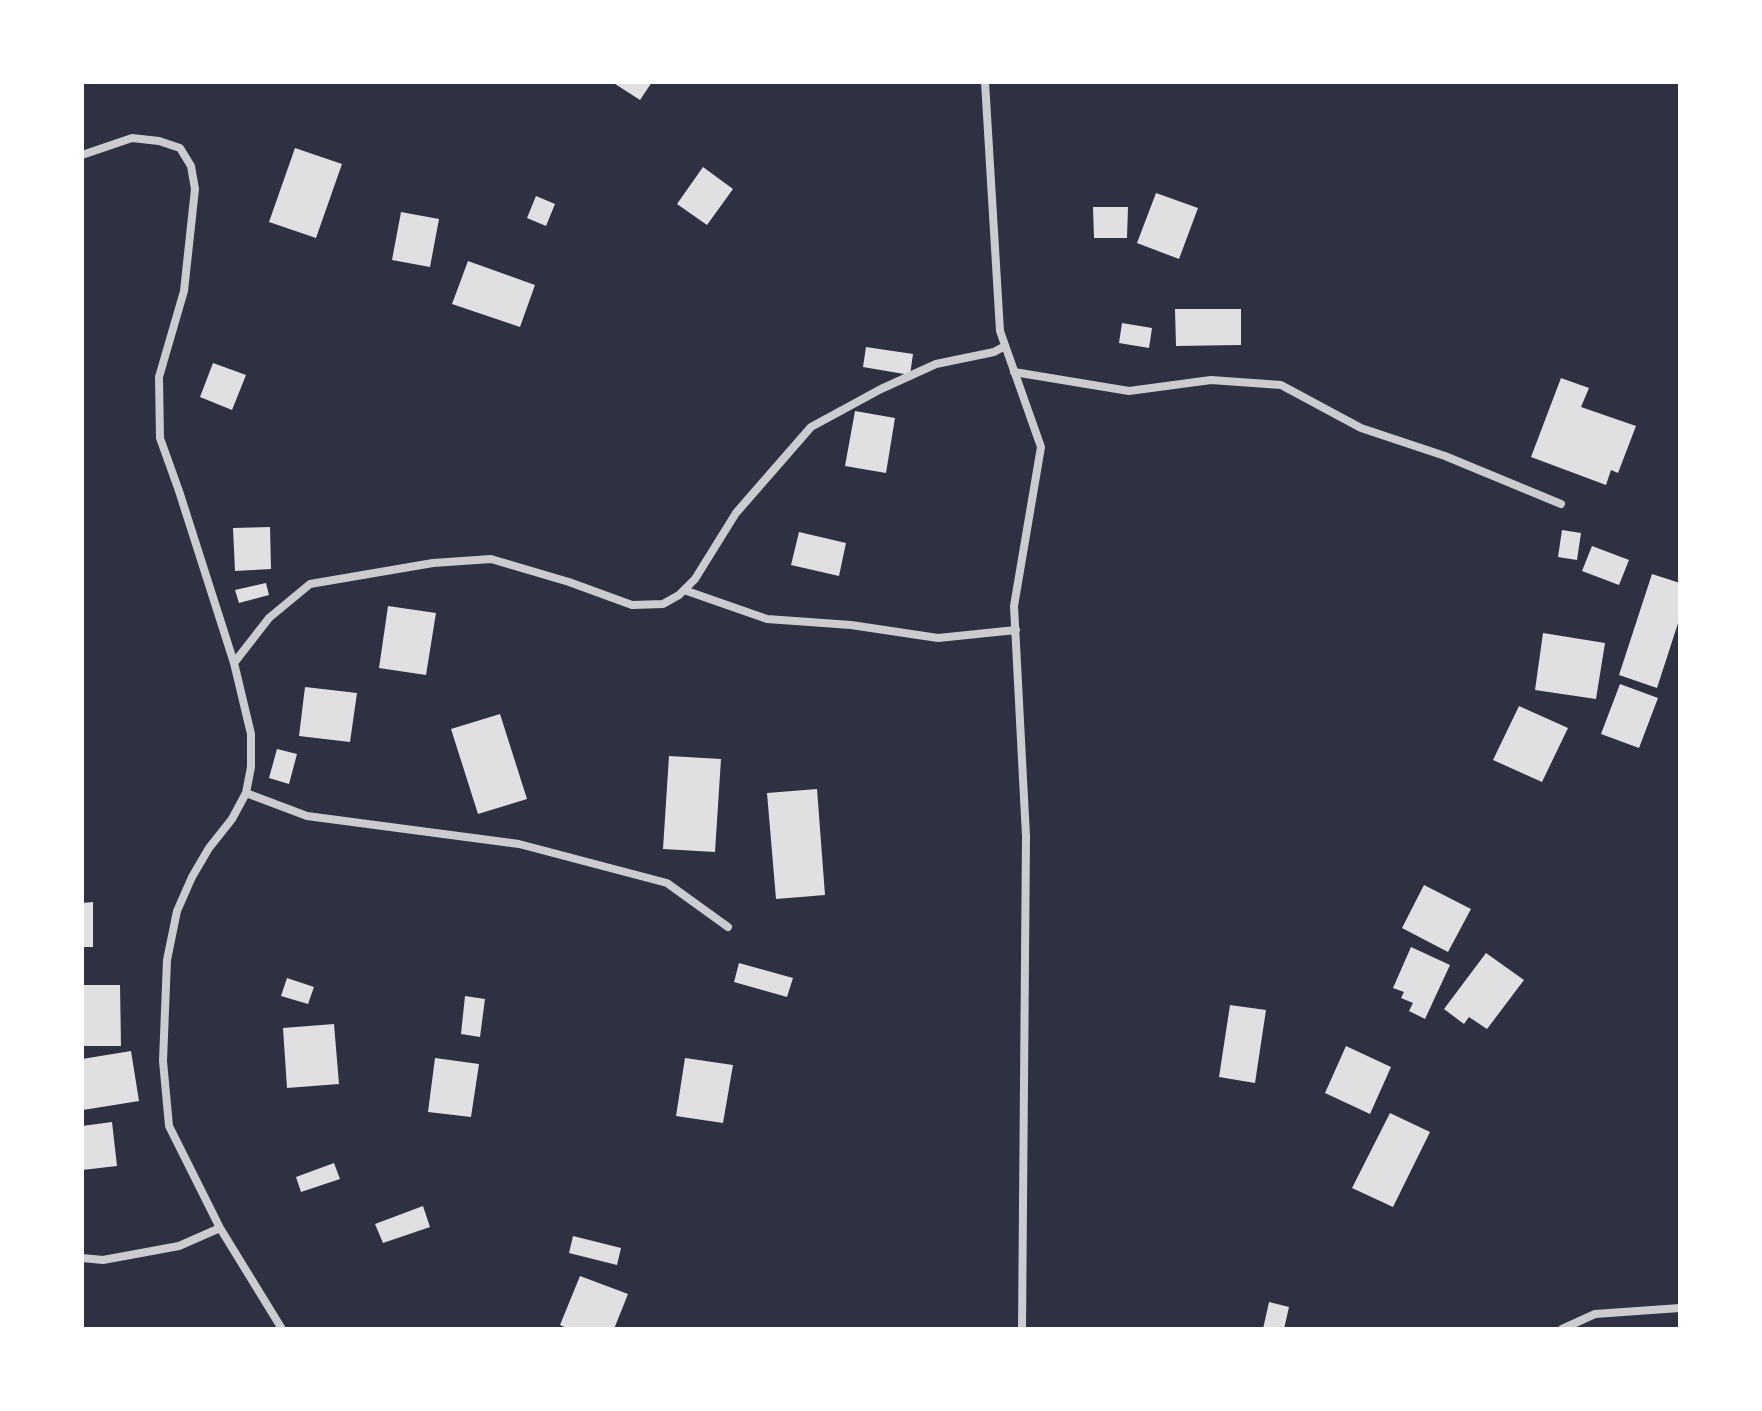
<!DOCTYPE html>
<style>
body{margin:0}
#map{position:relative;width:1762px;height:1411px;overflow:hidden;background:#2d3142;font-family:"DM Sans",sans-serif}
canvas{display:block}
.frame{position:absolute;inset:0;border:84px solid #fff;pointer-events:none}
</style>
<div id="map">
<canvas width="1762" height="1411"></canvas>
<div class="frame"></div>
</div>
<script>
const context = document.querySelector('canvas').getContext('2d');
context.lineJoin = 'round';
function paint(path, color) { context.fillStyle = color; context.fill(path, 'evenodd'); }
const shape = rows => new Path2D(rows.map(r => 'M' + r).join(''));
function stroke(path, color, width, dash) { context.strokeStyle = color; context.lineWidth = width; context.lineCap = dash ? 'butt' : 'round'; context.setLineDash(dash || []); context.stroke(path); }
const building = shape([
 [612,82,652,82,640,100],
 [295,148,342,164,316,238,269,222],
 [703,167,733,189,707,225,677,204],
 [1156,193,1198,208,1179,259,1137,243],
 [536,196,555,204,546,226,527,218],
 [1093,207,1128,207,1127,238,1094,238],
 [401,212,439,219,430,267,392,260],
 [468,261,535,285,520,327,452,304],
 [1175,309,1241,309,1241,345,1176,346],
 [1122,323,1152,328,1149,348,1119,343],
 [866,347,913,354,910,375,863,367],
 [213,363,246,375,232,410,200,397],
 [1561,378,1589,388,1581,407,1636,426,1618,473,1611,470,1606,485,1531,457],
 [855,411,895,418,886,473,845,466],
 [270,527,271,569,235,571,233,528],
 [1562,530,1581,533,1577,560,1558,557],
 [799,532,846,543,839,576,791,565],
 [1592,546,1629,560,1619,585,1582,571],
 [1652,574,1680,583,1680,617,1657,688,1619,675],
 [266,583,269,595,239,603,235,590],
 [388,606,436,613,426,675,379,668],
 [1543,633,1605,643,1596,699,1535,690],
 [1620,684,1658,698,1639,748,1601,734],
 [305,687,357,693,350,742,299,736],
 [1519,706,1568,728,1542,782,1493,760],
 [500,714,527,799,478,814,451,729],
 [277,749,297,754,289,784,269,778],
 [669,756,721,759,715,852,663,849],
 [817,789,825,895,776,899,767,793],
 [1424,885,1471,909,1448,952,1402,928],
 [93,902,93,947,82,947,82,903],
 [1411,947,1450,965,1425,1019,1409,1011,1413,1003,1401,998,1404,992,1393,988],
 [1486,953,1524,980,1487,1029,1469,1017,1464,1024,1444,1009],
 [739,963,793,978,787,997,734,982],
 [287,978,314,987,308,1004,281,996],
 [82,985,120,985,121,1046,82,1046],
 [465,996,485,999,480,1037,461,1034],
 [1230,1005,1266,1010,1255,1083,1219,1077],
 [334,1024,339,1084,287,1088,283,1028],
 [1346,1046,1391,1067,1370,1114,1325,1093],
 [131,1051,139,1101,83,1110,82,1059],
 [435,1058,479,1064,471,1117,428,1112],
 [685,1058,733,1065,723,1123,676,1116],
 [1390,1113,1430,1132,1393,1207,1352,1188],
 [112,1122,117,1166,82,1170,82,1126],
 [334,1163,340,1179,301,1192,296,1177],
 [423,1206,430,1227,383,1243,375,1224],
 [573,1236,621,1248,617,1265,569,1253],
 [580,1276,628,1294,614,1329,569,1329,560,1325],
 [1269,1302,1289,1307,1284,1329,1263,1329]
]);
const minor = shape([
 [985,82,1000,331,1041,447,1014,606,1026,836,1022,1329],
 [82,155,132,138,159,141,180,148,191,166,195,189,184,291,159,377,160,438,179,491,234,663,251,734,251,767,246,793,232,819,209,848,192,877,177,911,167,960,163,1061,169,1126,220,1228,282,1329],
 [1014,372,1129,391,1211,380,1281,385,1361,428,1445,456,1561,504],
 [684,590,767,619,851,625,938,638,1016,630],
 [234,663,269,618,310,584,433,563,491,559,569,582,632,605,663,604,679,595,695,579,736,513,811,427,881,389,936,364,994,352,1005,346],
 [246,793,307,816,519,844,667,883,728,927],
 [82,1258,103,1260,179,1246,220,1228],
 [1562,1329,1595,1314,1680,1308]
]);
paint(building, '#e0e0e3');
stroke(minor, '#caccd0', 8);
</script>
